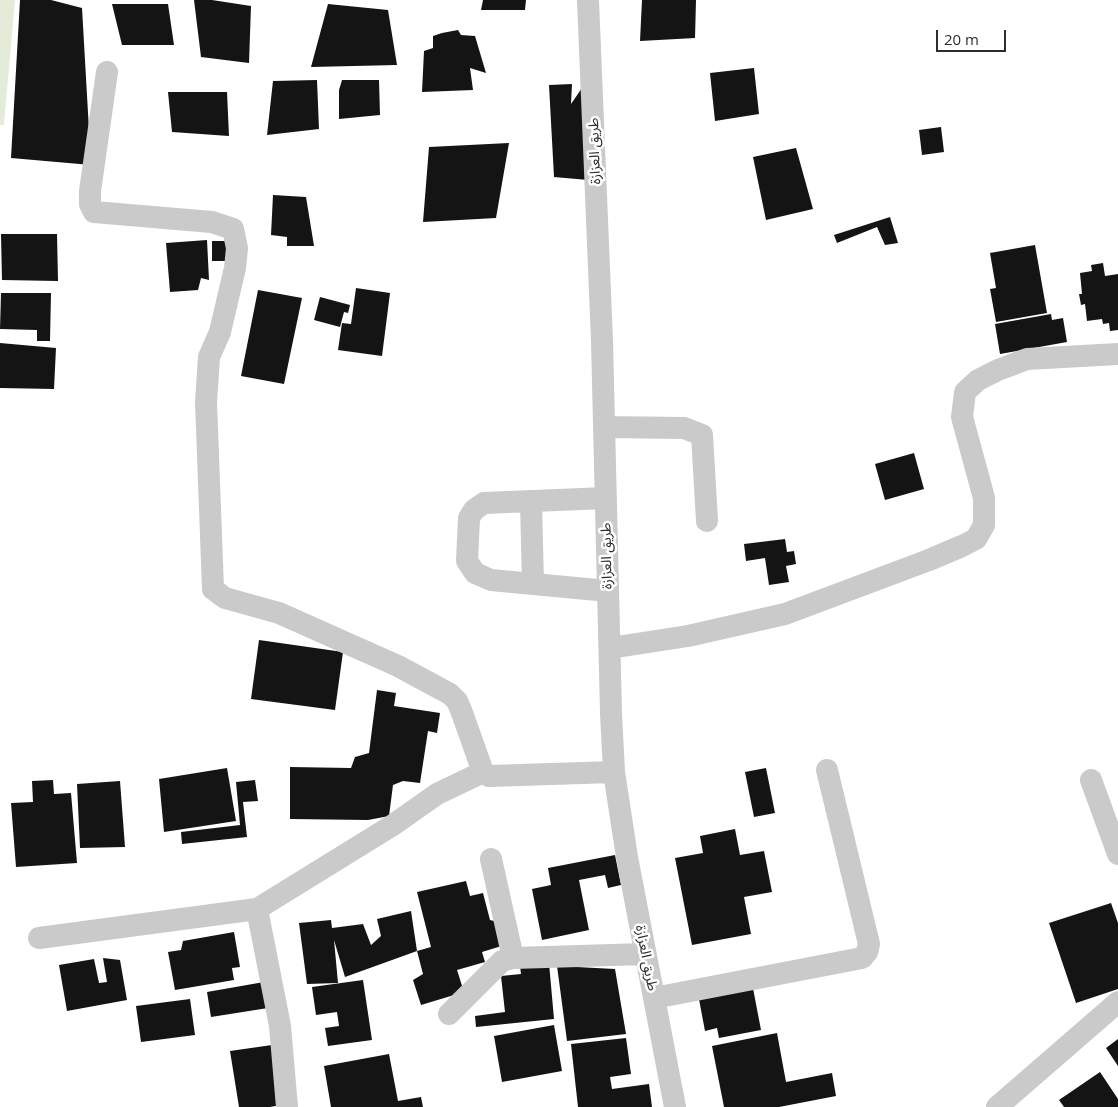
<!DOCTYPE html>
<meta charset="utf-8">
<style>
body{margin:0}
#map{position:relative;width:1118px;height:1107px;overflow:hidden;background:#fff;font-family:"Open Sans",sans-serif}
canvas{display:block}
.scale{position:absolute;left:936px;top:30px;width:70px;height:22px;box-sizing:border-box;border:2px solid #2d2d2d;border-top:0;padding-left:6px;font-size:15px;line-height:18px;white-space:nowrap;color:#2d2d2d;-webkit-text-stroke:4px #fff;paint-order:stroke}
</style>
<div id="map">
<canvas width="1118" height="1107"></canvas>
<div class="scale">20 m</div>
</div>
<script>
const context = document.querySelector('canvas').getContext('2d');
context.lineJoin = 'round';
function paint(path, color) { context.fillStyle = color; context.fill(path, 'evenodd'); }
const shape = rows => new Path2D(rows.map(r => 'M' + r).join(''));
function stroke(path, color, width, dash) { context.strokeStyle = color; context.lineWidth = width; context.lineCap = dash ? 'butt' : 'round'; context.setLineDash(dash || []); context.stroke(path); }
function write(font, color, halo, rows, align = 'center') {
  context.font = font + ' "Open Sans","Noto Sans Arabic",sans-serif'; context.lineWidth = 5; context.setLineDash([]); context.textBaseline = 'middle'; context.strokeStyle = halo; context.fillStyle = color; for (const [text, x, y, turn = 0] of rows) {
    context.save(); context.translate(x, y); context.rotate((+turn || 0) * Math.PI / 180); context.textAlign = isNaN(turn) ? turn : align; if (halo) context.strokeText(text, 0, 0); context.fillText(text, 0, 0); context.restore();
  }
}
const green = shape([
 [0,0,15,0,4,125,0,125]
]);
const building = shape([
 [20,0,51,0,82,8,91,165,11,158],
 [194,0,212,0,251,6,249,63,201,57],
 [483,0,526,0,525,10,481,10],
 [642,0,696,0,695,38,640,41],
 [112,4,168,4,174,45,122,45],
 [328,4,388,10,397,65,311,67],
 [458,30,461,35,475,36,486,73,470,68,473,90,422,92,424,51,433,48,433,36,442,33],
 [754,68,759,114,715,121,710,73],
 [317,80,319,129,267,135,273,81],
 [342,80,379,80,380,115,339,119,339,90],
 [572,84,571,104,584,85,588,180,554,177,549,85],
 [168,92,227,92,229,136,172,132],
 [941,127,944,152,922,155,919,130],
 [509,143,496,218,423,222,429,147],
 [796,148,813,209,766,220,753,157],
 [273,195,306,197,314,246,287,246,287,237,271,235],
 [890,217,898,243,885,245,877,227,837,243,834,235],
 [1,234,57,234,58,281,2,280],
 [207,240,209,280,201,278,198,290,170,292,166,243],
 [212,241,231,241,232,261,212,261],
 [1035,245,1047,313,996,322,990,289,996,288,990,253],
 [1103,263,1105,276,1118,274,1118,330,1110,331,1109,323,1103,324,1102,319,1087,321,1085,304,1081,305,1079,294,1082,294,1080,273,1092,271,1091,265],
 [356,288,390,293,382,356,338,350,342,323,351,324],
 [258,290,302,298,284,384,241,376],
 [1,293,51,293,50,341,37,341,37,330,0,329],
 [320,297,350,305,348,313,344,312,340,327,314,320],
 [1051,314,1052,320,1063,318,1067,342,1000,354,995,324],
 [0,343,56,348,54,389,0,388],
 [914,453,924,489,885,500,875,464],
 [785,539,787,552,794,551,796,564,786,566,789,582,769,585,765,558,746,561,744,544],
 [259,640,343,652,335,710,251,699],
 [377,690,396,693,394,706,440,713,437,733,428,731,420,783,403,781,393,785,389,816,368,820,290,819,290,767,351,768,355,757,369,753],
 [227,768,236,821,164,832,159,779],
 [766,768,775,813,754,817,745,772],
 [53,780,54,794,71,793,77,863,16,867,11,803,33,802,32,781],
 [255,780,258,801,243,802,247,837,182,844,181,832,240,825,236,782],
 [120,781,125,847,80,848,77,784],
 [735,829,740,855,764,851,772,892,744,897,751,934,692,945,675,858,703,853,700,836],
 [615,855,621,885,608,888,605,875,579,880,589,930,542,940,532,889,551,885,548,868],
 [466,881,470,896,483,893,490,920,502,923,508,944,482,952,485,962,457,970,464,992,421,1005,413,980,423,974,417,951,431,947,417,892],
 [1111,903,1118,923,1118,989,1076,1003,1049,923],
 [411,911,417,951,345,977,334,940,338,983,307,984,299,923,331,920,332,928,363,924,371,945,381,936,377,919],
 [234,932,240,967,232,968,234,980,175,990,168,952,181,950,183,941],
 [103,958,120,960,127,1000,67,1011,59,965,94,959,99,983,107,982],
 [549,963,554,1019,476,1027,475,1016,505,1012,501,976,521,974,520,966],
 [557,966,615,969,626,1034,567,1041],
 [363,980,372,1040,328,1046,325,1028,339,1026,337,1012,316,1015,312,987],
 [264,982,268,1008,211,1017,207,992],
 [752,983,761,1030,719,1038,717,1028,705,1031,698,994],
 [190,999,195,1035,141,1042,136,1006],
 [554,1025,562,1071,502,1082,494,1036],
 [777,1033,786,1082,832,1073,836,1096,779,1107,724,1107,712,1046],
 [626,1038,631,1074,610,1077,612,1089,649,1084,652,1107,578,1107,571,1044],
 [1118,1039,1118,1066,1106,1048],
 [272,1045,281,1105,270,1107,239,1107,230,1051],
 [389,1054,398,1101,421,1097,423,1107,331,1107,324,1066],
 [1100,1072,1118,1099,1118,1107,1064,1107,1059,1100]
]);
const minor = shape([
 [588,0,602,341,611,713,614,772,627,857,675,1107],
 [107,72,90,191,90,204,94,212,212,222,233,229,237,248,235,268,220,332,209,357,206,402,213,589,225,598,279,613,398,666,450,694,457,701,461,710,483,772,489,776,614,772],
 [604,427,684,428,702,435,707,521],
 [606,498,484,503,474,510,469,518,467,561,475,573,491,580,608,591],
 [531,501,533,584],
 [610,648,688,636,785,614,929,560,962,546,976,539,984,525,984,498,962,417,965,392,978,380,998,370,1027,359,1118,354],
 [1091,780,1118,854],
 [491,859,513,958],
 [39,938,257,909],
 [654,998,862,958,867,952,869,944,827,770],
 [449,1014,502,961,513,958,645,954],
 [287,1107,280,1026,257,909,393,825,437,794,483,772],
 [997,1107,1118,1002]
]);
const streetNames = [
 ["طريق العزازة",595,151,-92],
 ["طريق العزازة",607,556,-91],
 ["طريق العزازة",646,958,79]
];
paint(green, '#e4ecd9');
paint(building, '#141414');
stroke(minor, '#cacaca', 22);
write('14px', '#2d2d2d', '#fff', streetNames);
</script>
